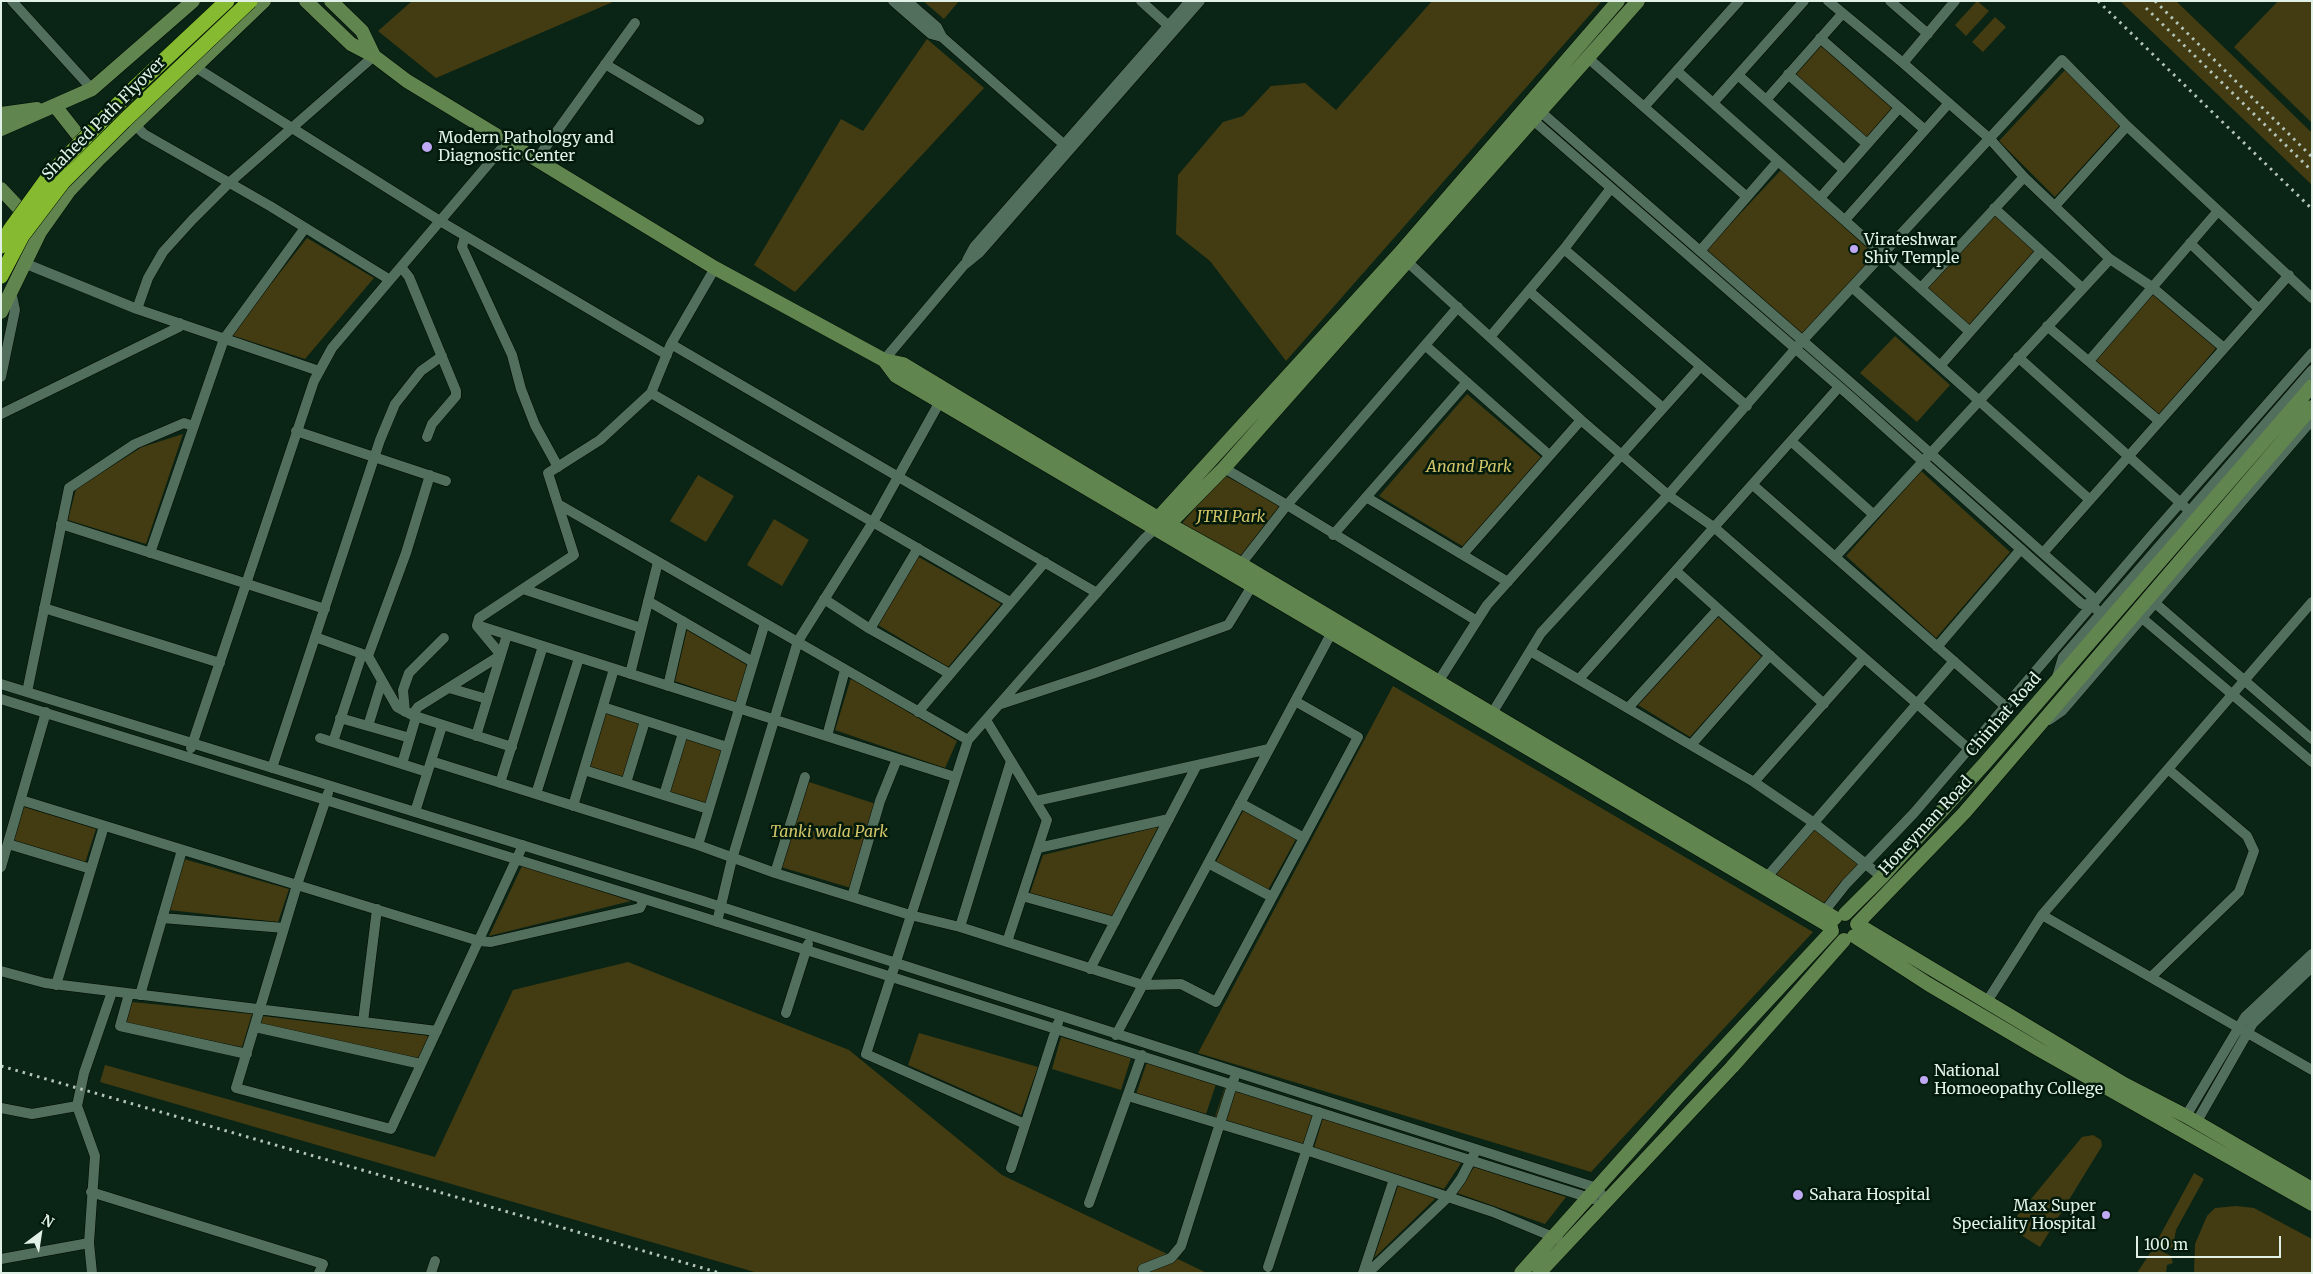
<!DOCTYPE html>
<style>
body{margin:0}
#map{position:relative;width:2313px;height:1274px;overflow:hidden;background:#0a2415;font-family:Merriweather,serif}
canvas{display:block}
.frame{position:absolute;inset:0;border:2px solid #e2f1e7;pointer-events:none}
.north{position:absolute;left:15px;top:1209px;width:50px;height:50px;-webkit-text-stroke:4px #021a0c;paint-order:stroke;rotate:31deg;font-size:14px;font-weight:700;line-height:20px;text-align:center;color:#e2f1e7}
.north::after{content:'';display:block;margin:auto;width:18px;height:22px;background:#e2f1e7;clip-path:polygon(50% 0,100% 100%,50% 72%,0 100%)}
.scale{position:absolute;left:2136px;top:1236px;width:145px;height:22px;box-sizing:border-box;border:2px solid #e2f1e7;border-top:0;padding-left:6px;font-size:15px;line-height:18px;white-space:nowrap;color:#e2f1e7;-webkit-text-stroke:4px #021a0c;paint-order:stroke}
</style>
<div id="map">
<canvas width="2313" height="1274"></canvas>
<div class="frame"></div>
<div class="north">N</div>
<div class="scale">100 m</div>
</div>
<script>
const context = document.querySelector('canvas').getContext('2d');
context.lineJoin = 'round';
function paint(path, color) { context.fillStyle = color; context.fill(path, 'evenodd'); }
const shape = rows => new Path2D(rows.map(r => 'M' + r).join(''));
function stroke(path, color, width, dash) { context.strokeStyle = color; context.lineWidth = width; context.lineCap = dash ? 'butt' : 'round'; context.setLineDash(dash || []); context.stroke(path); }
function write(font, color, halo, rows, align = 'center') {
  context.font = font + ' Merriweather,serif'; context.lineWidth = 5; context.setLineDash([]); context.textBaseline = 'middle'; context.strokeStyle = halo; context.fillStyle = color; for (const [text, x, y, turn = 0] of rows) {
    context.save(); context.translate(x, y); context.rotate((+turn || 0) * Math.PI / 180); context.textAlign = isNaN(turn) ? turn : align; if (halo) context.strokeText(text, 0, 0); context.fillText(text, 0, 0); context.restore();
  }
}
const green = shape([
 [412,1,615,1,436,78,378,31],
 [923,1,959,1,944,19],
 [1432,1,1602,1,1286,361,1210,261,1176,234,1178,175,1223,122,1243,116,1271,86,1305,83,1336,110],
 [1977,1,1989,11,1966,36,1955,25],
 [2120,1,2176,1,2231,54,2312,133,2312,185],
 [2278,1,2312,1,2312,123,2234,47],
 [1995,17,2006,27,1983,52,1972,42],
 [927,39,984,88,795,292,754,265,841,119,863,131],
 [1820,42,1896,109,1867,142,1792,74],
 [2065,70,2120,125,2055,197,1999,141],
 [1781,170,1876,256,1802,335,1706,250],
 [1994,213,2037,252,1969,328,1926,288],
 [307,238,374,278,305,359,231,335],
 [2154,292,2216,348,2159,418,2092,359],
 [1895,336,1950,385,1917,422,1860,373],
 [1467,394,1542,458,1464,547,1379,496],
 [183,434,146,544,68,520,76,489,142,447],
 [1921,471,2010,552,1936,638,1846,556],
 [698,475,734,496,706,542,670,521],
 [1224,475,1282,506,1236,563,1178,528],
 [774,519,809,540,782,586,747,565],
 [917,556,1001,604,948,667,878,625],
 [1718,617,1762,657,1690,737,1638,705],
 [687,630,747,665,736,702,675,681],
 [851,678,957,741,945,768,835,730],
 [1393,686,1813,932,1591,1172,1198,1053],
 [607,711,642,722,624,778,590,767],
 [687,737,724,749,706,804,669,793],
 [806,781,876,804,851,888,781,867],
 [24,807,96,829,85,863,14,841],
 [1243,811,1296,839,1268,890,1216,862],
 [1158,827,1113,916,1030,893,1043,855],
 [1815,828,1861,865,1821,907,1773,878],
 [184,859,289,889,278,922,169,910],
 [522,866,631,901,489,936],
 [628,962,849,1050,1002,1175,1207,1273,758,1273,100,1082,105,1065,435,1157,513,990],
 [132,1002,252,1014,242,1047,126,1023],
 [262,1016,429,1036,419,1058,260,1024],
 [919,1033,1038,1067,1021,1115,908,1065],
 [1061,1037,1131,1058,1121,1090,1052,1069],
 [1147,1062,1216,1084,1206,1114,1136,1094],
 [1225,1087,1313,1115,1304,1145,1215,1117],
 [1323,1118,1461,1163,1444,1189,1314,1148],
 [2093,1135,2101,1140,2102,1146,2040,1247,2008,1227,2082,1137],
 [1474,1167,1566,1197,1545,1224,1457,1193],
 [2194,1173,2204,1179,2176,1230,2173,1247,2169,1249,2157,1241],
 [1398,1186,1437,1197,1374,1258],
 [2236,1206,2254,1208,2312,1239,2312,1273,2194,1273,2195,1244,2207,1216,2215,1208],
 [2154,1247,2171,1256,2173,1263,2167,1265,2166,1273,2137,1273]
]);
const street = shape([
 [12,1,92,89],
 [893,1,931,34,942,37,1069,149],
 [907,1,937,27,942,37],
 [1141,1,1172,29],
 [1828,1,1903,63,1990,139,2024,177,2110,259,2152,287,2224,348],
 [1890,1,1928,34],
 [1820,38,1925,130],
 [1588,58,1747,197],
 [1903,63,1955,1],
 [605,64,699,120],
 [195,67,440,221,667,355],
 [1677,71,1970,332],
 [1788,74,1867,144],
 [1738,75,1844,170],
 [1766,100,1842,14],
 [1713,103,1804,1],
 [1644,107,1739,1],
 [1534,110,1541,112,1858,389,2091,596,2092,605],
 [1530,115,1533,120,1851,397,2082,604,2092,605,2101,614],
 [135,125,144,134,270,206,390,280],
 [537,159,635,23],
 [1820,198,1899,108],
 [2055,206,2127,126],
 [1994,208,2082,288],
 [1845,220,1949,103],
 [465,236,462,247,512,355,521,389,535,425,558,467],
 [2190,243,2259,309],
 [1564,249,1747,406],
 [1700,251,1778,161],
 [1402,257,1581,420,1668,495,1715,528,1969,749],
 [967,260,974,247,1190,1],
 [24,263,137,309,319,371],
 [401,267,409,277,456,391,456,396,432,424,427,437],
 [1853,288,2090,500],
 [1921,288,2024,177],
 [1529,291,1663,408],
 [137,309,148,278,163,252,192,220,229,183,374,56],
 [2047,326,2159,421],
 [1490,337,1564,249,1611,188],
 [671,344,1097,593],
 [1426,346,1549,455],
 [2018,357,2185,507],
 [884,360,964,265,980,252,1200,1],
 [2089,361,2218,211],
 [1940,366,2041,251],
 [1,377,15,310,11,291],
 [651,393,1010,602],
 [1,414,179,327,180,323],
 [296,431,446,481],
 [1791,441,1874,515],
 [1224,468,1287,505,1477,621],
 [1753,485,2006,707],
 [1366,497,1508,582],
 [558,504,968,740],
 [61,524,325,609],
 [1333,535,1467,382],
 [150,553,224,339,305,228],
 [2043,553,2289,275],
 [1463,554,1581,420],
 [1835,557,2110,259],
 [1241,564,1287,505,1458,307],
 [1676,571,1824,704],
 [523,589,641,628],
 [824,599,870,629,950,674],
 [648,601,753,662],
 [2155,603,2312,739],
 [44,608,220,663],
 [2142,618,2312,762],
 [477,625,955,777],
 [477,625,479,618,574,555,548,473,600,440,651,393,671,344,715,268],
 [870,629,918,548],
 [315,637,368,656,397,707,412,715,512,747],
 [1937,647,2021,549],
 [1530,651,1754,782,1814,823,1882,877],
 [368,656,406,553,430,475],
 [630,674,658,562],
 [2057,677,2063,657,2312,370],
 [1579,679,1839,387],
 [1438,682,1487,605,1700,367],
 [1,684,700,900,1597,1188,1606,1201],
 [668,686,683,621],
 [449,688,487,699],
 [27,692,69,488,135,444,184,423,193,426],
 [1,699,699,916,1593,1199],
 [1001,704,1092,674,1228,625,1252,586],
 [603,707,727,747],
 [1628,708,1718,609],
 [405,712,403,690,409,673,444,638],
 [918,712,1045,562],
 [412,715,418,707,501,655,477,626],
 [1491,715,1541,633,1668,495,1803,340,2062,60,2127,126,2312,298],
 [340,718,410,738],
 [986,720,1047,820,1007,942],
 [2049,720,2062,711,2312,420],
 [368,726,382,681],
 [476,736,507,635],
 [827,736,845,670],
 [320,738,427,772],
 [333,742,362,654],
 [1691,745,1770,655],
 [191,748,314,381,332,348,508,141],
 [431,761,698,845,775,873,910,915,960,927,1143,985,1181,984,1216,1002,1358,737,1295,701],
 [402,764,416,717],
 [272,768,380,440,395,404,421,371,442,356],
 [584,770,708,809],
 [1754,782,1864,658],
 [500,783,543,646],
 [626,783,645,721],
 [328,793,297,885,236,1088,391,1129,523,845],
 [536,794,579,658],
 [664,795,683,733],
 [21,800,479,941,491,942,640,908,644,899],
 [1036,801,1269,749],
 [1240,803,1304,838],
 [573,806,614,669],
 [415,812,442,726],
 [8,844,91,869],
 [698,845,765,623],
 [1038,848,1169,819],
 [1208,863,1272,897],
 [1,867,46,712],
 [775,873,805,777],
 [1766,878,1954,661],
 [1022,896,1115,922],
 [852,897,880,801,897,759],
 [2042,915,2312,1070],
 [1820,917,1846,884,1914,813,2151,536,2312,353],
 [162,918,284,928],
 [717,922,732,859,798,641,873,522,943,396],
 [960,927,1011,761],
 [1090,969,1197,765],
 [1,971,45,983,437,1031],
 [2151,977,2239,892,2254,851,2247,836,2168,769],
 [56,985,104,826],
 [129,994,120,1026,247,1054],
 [140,995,182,850],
 [1986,1003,2042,915,2312,602],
 [786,1013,808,944],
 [363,1022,377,909],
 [255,1027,421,1064],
 [1116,1035,1332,632],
 [1128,1096,1306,1150,1394,1179,1493,1212,1558,1239],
 [1,1108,32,1114,77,1106],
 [2186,1116,2245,1017,2312,954],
 [2196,1123,2253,1023,2312,967],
 [1025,1124,866,1054,968,740,1144,539,1156,528],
 [1011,1168,1058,1023],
 [91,1192,323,1264,319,1273],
 [1089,1203,1142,1055],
 [1,1259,89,1243],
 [1268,1267,1319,1112],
 [1143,1269,1171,1258,1181,1246,1234,1079],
 [1364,1270,1370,1271,1448,1197,1461,1179,1474,1154],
 [92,1273,89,1243,95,1156,77,1106,84,1073,112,992],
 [431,1273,435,1261],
 [1363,1273,1394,1179]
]);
const secondary = shape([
 [306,1,351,44,374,56,407,81,715,268,884,360,903,364,1158,518,1241,564,1835,918],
 [331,1,362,31,374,56],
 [1618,1,1399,254,1158,518,1156,528,1169,524,1224,468,1638,1],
 [55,106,89,149],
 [1,114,37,109],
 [1,129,92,89,193,1],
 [1,189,30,220],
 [1,312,40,232,69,191,98,160,264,1],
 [884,360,896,376,1831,927],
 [2312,407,1965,812,1857,924,2124,1084,2186,1116,2312,1189],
 [1845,914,1882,877,1986,762,2312,386],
 [1854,936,1928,984,2038,1049,2312,1204],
 [1521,1273,1677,1098,1832,931],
 [1539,1273,1732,1067,1844,940]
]);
const rail = shape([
 [2098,1,2312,209],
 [2155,1,2312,157],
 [2146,8,2312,171],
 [1,1066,720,1273]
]);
const highwayBridge = shape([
 [1,246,10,230,52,172,129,93,227,1],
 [1,276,22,236,63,182,124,121,250,1]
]);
const markers = [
 [427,147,6,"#bfa9f4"],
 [1854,249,5,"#bfa9f4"],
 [1924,1080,5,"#bfa9f4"],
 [1798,1195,6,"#bfa9f4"],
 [2106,1215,5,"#bfa9f4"]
];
const streetNames = [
 ["Shaheed Path Flyover",104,119,-45],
 ["Chinhat Road",2004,715,-49],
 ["Honeyman Road",1926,826,-47]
];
const poiNames = [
 ["Modern Pathology and",438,138],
 ["Diagnostic Center",438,156],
 ["Virateshwar",1864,240],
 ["Shiv Temple",1864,258],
 ["National",1934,1071],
 ["Homoeopathy College",1934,1089],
 ["Sahara Hospital",1809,1195],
 ["Max Super",2096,1206,"right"],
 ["Speciality Hospital",2096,1224,"right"]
];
const parkNames = [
 ["Anand Park",1469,467],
 ["JTRI Park",1231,517],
 ["Tanki wala Park",829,832]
];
paint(green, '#433c12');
stroke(street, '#000c03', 11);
stroke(secondary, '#000c03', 15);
stroke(street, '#526e5c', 10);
stroke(secondary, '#61854f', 14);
stroke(rail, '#b4c5ba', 3, [2.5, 5]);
stroke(highwayBridge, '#000c03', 16, []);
stroke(highwayBridge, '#85ba31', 15);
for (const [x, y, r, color] of markers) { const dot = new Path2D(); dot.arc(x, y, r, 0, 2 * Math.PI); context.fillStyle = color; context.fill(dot); stroke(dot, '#021a0c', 2); }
write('16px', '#e2f1e7', '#021a0c', streetNames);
write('16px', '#e2f1e7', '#021a0c', poiNames, 'left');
write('italic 16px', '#d3c468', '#021a0c', parkNames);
</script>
